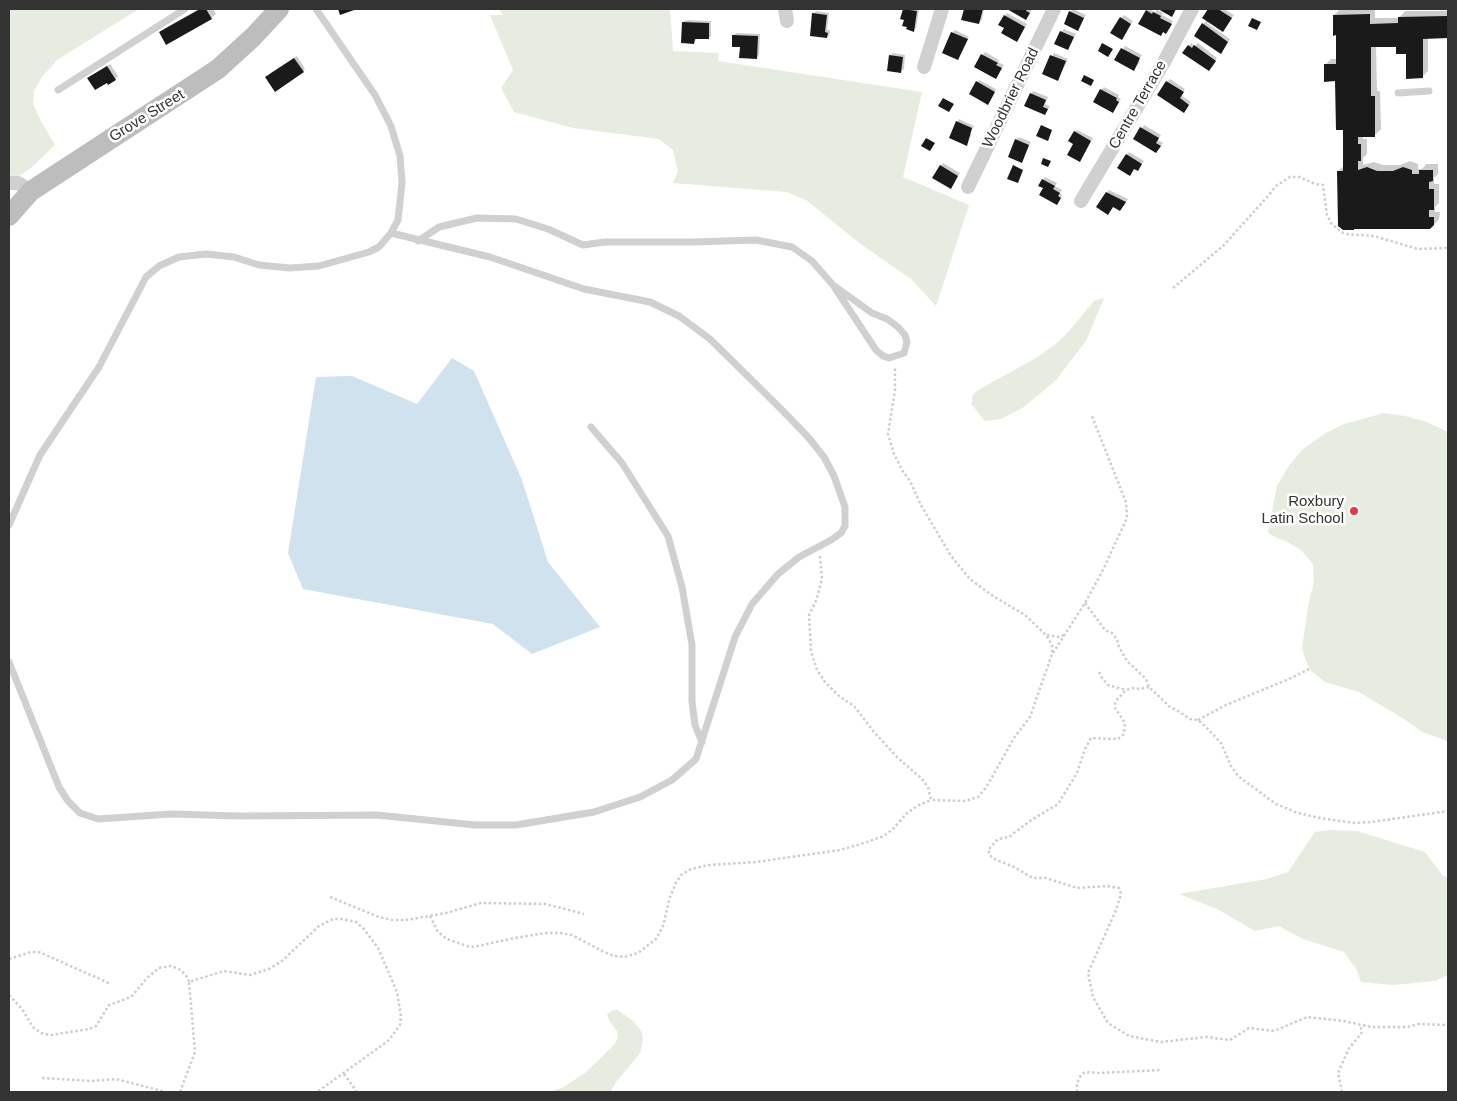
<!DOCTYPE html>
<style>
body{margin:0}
#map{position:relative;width:1457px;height:1101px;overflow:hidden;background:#fff;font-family:Arial,sans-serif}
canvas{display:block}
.frame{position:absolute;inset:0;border:10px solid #333;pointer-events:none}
</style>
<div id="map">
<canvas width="1457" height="1101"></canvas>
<div class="frame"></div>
</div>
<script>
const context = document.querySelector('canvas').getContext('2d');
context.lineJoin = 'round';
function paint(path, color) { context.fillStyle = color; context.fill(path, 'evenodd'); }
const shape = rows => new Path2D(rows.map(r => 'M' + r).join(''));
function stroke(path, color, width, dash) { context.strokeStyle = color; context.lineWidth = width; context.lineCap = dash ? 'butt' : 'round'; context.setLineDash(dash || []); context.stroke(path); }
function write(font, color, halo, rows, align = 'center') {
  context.font = font + ' Arial,sans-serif'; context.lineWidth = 5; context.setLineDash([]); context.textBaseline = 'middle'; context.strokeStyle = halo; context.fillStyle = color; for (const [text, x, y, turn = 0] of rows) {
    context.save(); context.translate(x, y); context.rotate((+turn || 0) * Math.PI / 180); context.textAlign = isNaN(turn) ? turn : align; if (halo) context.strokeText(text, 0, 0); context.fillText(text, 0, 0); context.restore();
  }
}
const green = shape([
 [9,9,139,9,57,60,42,77,34,91,33,104,42,123,55,145,32,167,18,177,9,175],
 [499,9,670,9,673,51,719,53,718,61,922,92,903,177,969,205,936,306,911,279,862,245,806,200,787,192,673,183,678,171,673,150,659,139,573,128,514,112,501,88,513,70,490,15,503,15],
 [1104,298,1086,341,1056,380,1024,407,1001,419,985,421,972,405,972,396,978,390,1036,358,1056,344,1070,330,1094,301],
 [1384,413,1405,416,1427,422,1448,432,1448,741,1422,732,1404,719,1359,692,1325,682,1311,671,1306,661,1302,649,1308,606,1314,581,1313,564,1301,550,1287,542,1271,535,1268,532,1277,486,1288,467,1302,450,1324,434,1344,424],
 [1330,830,1357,831,1425,852,1443,876,1448,877,1448,975,1435,981,1393,985,1361,982,1357,970,1344,952,1303,939,1279,926,1255,931,1217,909,1179,894,1267,879,1288,872,1315,832],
 [614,1010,618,1010,633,1021,642,1032,643,1041,640,1053,617,1081,610,1092,548,1092,562,1088,585,1073,614,1045,618,1038,617,1031,609,1020,607,1014]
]);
const water = shape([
 [452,358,474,371,522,480,548,562,600,627,532,654,493,624,303,589,288,553,316,377,352,376,417,404]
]);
const shadow = shape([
 [199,9,213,9,216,14,211,18,167,43,161,32,165,28],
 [904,9,919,9,916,28,914,30,905,19,902,18],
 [965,9,984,9,982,20,979,22,963,19],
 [1009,9,1029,9,1032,10,1026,18],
 [1073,9,1086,15,1078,29,1070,12],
 [1149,9,1155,12,1157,10,1163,13,1162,15,1173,21,1166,33,1164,31,1160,35,1147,11],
 [1209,9,1224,9,1234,15,1225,27,1209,21,1207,23,1230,39,1223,50,1203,24,1207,20,1204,18],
 [1340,9,1375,9,1375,18,1399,18,1405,11,1448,11,1448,37,1428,37,1428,71,1422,77,1407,53,1397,46,1376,46,1377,91,1380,91,1381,129,1375,135,1363,135,1363,139,1367,139,1367,154,1363,158,1363,165,1374,162,1383,165,1400,165,1410,161,1418,164,1418,169,1422,169,1426,164,1438,164,1438,174,1434,178,1434,184,1439,184,1439,203,1435,207,1435,212,1440,212,1439,219,1433,226,1338,171,1345,165,1344,129,1336,80,1325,65,1331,59,1338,59,1337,34,1334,15],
 [816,11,829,13,827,30,830,30,830,34,827,37,813,14],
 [1007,13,1027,24,1019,38,1006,28,1005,16],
 [1124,15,1133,21,1124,36,1121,18],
 [686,20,711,21,711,36,708,38,697,38,694,43,683,22],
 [1064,29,1076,34,1068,49,1061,32],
 [955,30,969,37,958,59,952,33],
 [736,33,760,34,759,55,756,58,741,46,733,35],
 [1191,43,1195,46,1198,43,1217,58,1212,67,1184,53],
 [1125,46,1142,55,1138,61,1140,62,1134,70,1116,60],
 [985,52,999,60,998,62,1004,65,998,75,976,67],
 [893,53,905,55,904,69,901,71,890,56],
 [1054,53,1068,59,1058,79,1044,73],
 [297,56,305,69,303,71,269,74],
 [110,64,118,76,115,79,108,83,92,76],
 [1170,79,1185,89,1181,95,1191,102,1186,109,1167,82],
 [979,80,996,89,990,101,977,82],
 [1104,87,1119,95,1118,97,1121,99,1113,112,1101,90],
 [1033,91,1048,97,1045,104,1050,106,1045,114,1031,94],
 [959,119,974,126,970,134,972,134,966,144,957,122],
 [1144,125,1161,135,1158,140,1163,143,1156,152,1135,138],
 [1077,130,1093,138,1079,161,1075,144,1075,132],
 [1019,137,1031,142,1022,161,1016,140],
 [1129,152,1144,161,1140,167,1134,168,1127,155],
 [943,163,960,173,953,184,941,166],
 [1045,177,1057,183,1055,186,1062,190,1060,193,1062,195,1059,201,1045,188,1043,180],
 [1109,190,1128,199,1123,207,1114,206,1108,213,1107,192]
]);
const building = shape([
 [200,9,206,9,212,19,166,45,159,32],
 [338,9,357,9,340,15],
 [903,9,917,11,914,32,906,29,907,27,902,26,904,20,900,19],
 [964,9,983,9,979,24,961,20],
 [1007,9,1027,9,1026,11,1030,13,1026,20],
 [1158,9,1176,9,1172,17],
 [1208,9,1218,9,1232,18,1223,32,1202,18],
 [1146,10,1152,14,1153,12,1161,16,1160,18,1172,24,1166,34,1163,32,1161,36,1138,24],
 [1069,11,1084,18,1078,31,1064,24],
 [812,13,827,15,825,32,828,33,827,38,810,36],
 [1370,14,1370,24,1398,23,1398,17,1448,16,1448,38,1423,39,1423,78,1406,79,1406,54,1396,54,1396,47,1371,47,1371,96,1375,96,1375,137,1358,137,1358,144,1361,144,1361,161,1358,161,1358,170,1367,167,1377,171,1393,171,1403,167,1412,170,1412,174,1419,174,1419,170,1433,170,1433,181,1429,182,1429,189,1434,189,1434,210,1429,210,1429,217,1434,217,1434,225,1430,229,1354,229,1354,230,1343,230,1338,226,1337,171,1343,171,1343,130,1336,130,1335,81,1324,82,1324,64,1336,64,1336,35,1333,36,1333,15],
 [1004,15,1025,27,1017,42,1001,33,1004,28,998,25],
 [1120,17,1131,24,1122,40,1110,33],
 [1252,18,1261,22,1257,30,1248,26],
 [682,22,709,23,709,39,695,39,694,44,681,43],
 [1202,23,1228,42,1221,54,1194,36],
 [1060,31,1074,37,1068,50,1054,44],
 [951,32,968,39,958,60,942,53],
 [732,35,758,36,757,59,739,58,740,47,732,47],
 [1102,43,1113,49,1108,57,1098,51],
 [1188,45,1192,48,1194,45,1216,61,1209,71,1182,53],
 [1121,48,1140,58,1134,71,1114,60],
 [981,54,998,63,996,65,1002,68,996,79,974,67],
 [889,55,903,57,901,73,887,71],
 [1050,55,1066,61,1058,81,1042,74],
 [294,58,304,72,275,92,265,77],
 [107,66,116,80,108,85,107,83,95,90,87,78],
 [1084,75,1094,80,1091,86,1081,81],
 [976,81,995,92,988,105,969,94],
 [1166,81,1184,92,1180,98,1189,105,1184,113,1157,95],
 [1100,89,1117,98,1116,100,1119,102,1113,113,1093,102],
 [1030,93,1046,100,1043,107,1048,109,1045,115,1024,106],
 [943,98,954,104,949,112,938,106],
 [956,121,972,128,967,146,949,138],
 [1041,125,1052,130,1048,141,1036,136],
 [1140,127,1159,138,1156,143,1161,146,1156,153,1133,139],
 [1074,131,1091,141,1080,162,1067,155,1073,144,1068,141],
 [926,138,935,143,930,151,921,146],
 [1015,139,1029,145,1022,163,1008,157],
 [1126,154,1142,164,1138,171,1134,169,1130,176,1117,168],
 [1043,158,1051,161,1048,167,1041,164],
 [940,165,958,176,951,189,932,178],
 [1013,165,1023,170,1018,183,1007,179],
 [1042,179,1055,186,1053,189,1060,193,1058,196,1061,198,1057,205,1039,195,1043,188,1038,186],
 [1106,192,1126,202,1120,211,1113,207,1108,215,1096,207]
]);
const path = shape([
 [1173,288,1223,246,1268,196,1276,186,1290,177,1300,177,1315,184,1323,185,1327,215,1331,223,1341,232,1346,234,1374,236,1418,249,1448,248],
 [820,556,822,579,816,601,809,615,811,651,817,670,825,682,840,697,854,706,874,732,898,758,922,779,928,787,931,800,965,801,978,797,987,786,1014,738,1030,717,1052,654,1052,645,1046,635,1025,615,993,596,970,579,951,556,921,505,910,481,902,470,894,454,888,434,895,390,895,366],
 [1085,603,1105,630,1112,633,1117,639,1119,647,1127,661,1146,679,1149,687,1170,707,1178,711,1190,719,1198,720,1206,727,1221,743,1231,766,1238,776,1276,804,1298,813,1320,818,1354,823,1371,822,1448,811],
 [1047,635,1059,637,1064,635],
 [1053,653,1085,603,1102,572,1127,518,1126,502,1091,414],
 [1099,672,1102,678,1108,685,1126,690],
 [1149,687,1140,689,1133,688,1126,690,1115,702,1115,708,1125,723,1124,734,1118,739,1091,738,1085,749,1077,773,1058,804,1030,821,1009,837,998,839,988,850,992,858,1014,867,1033,878,1046,878,1077,888,1107,886,1119,888,1121,894,1116,910,1088,973,1093,997,1108,1023,1129,1036,1161,1042,1206,1037,1230,1040,1249,1028,1274,1031,1307,1017,1344,1021,1371,1027,1407,1027,1419,1024,1448,1025],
 [1198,720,1226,705,1289,679,1309,669],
 [330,897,379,917,392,920,407,920,446,913,481,903,546,904,584,914],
 [430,916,438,932,447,939,467,946,473,947,515,938,545,933,560,933,572,935,604,952,614,956,624,957,638,953,656,939,663,926,670,897,676,883,681,875,691,869,709,865,756,862,840,850,861,844,884,836,894,828,907,813,919,805,931,800],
 [9,959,31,952,39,952,111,984],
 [9,995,22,1009,33,1027,41,1033,51,1035,89,1029,96,1026,109,1005,131,997,147,978,159,968,170,966,177,968,182,971,188,978,189,982],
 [344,1074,357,1092],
 [42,1078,91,1081,116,1079,166,1092],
 [180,1092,195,1052,189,982,224,971,250,975,269,969,282,961,319,926,333,919,342,919,356,922,364,929,378,948,397,992,401,1016,400,1025,388,1041,317,1092],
 [1077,1092,1077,1083,1081,1075,1085,1072,1098,1073,1162,1070],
 [1342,1092,1338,1073,1349,1048,1361,1034,1362,1031,1360,1026]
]);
const service = shape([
 [58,90,185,9],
 [1398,93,1429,91],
 [418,241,439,227,477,218,516,219,548,229,583,245,605,242,693,242,756,240,792,247,812,261,833,285,876,350,883,356,889,358,904,353,907,342,905,335,898,327,887,319,872,313,833,285],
 [591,427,622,463,668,536,682,587,692,645,692,702,695,725,702,742],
 [9,525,40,455,99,367,146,277,159,266,179,257,206,254,234,257,259,265,290,268,319,266,369,252,379,247,391,233,398,220,402,183,400,156,391,126,375,95,316,9],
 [9,662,59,787,68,801,80,813,98,819,171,814,240,816,377,815,475,825,516,825,594,812,640,797,672,780,696,759,735,637,752,604,778,574,799,557,831,540,841,533,845,526,845,507,834,476,824,457,808,437,784,412,710,339,679,316,650,302,584,289,490,257,391,233]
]);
const minor = shape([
 [785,9,787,21],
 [924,67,942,9],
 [9,183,18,183,31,191],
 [968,187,1054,9],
 [1081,201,1164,62,1192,9]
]);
const secondary = shape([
 [9,216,31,191,218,69,253,37,279,9]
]);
const markers = [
 [1354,511,5,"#e63946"]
];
const streetNames = [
 ["Woodbrier Road",1011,98,-64],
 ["Centre Terrace",1138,105,-60],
 ["Grove Street",147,116,-32]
];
const poiNames = [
 ["Roxbury",1344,502],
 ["Latin School",1344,519]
];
paint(green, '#e6ecdf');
paint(water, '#cfe2ee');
paint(shadow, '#0003');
paint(building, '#1a1a1a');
stroke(path, '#cdcdcd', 2.5, [2.5, 2.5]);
stroke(service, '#d0d0d0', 7);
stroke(minor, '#d0d0d0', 14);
stroke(secondary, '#bdbdbd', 20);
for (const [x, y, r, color] of markers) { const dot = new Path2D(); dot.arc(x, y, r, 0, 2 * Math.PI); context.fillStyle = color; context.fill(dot); stroke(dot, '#fff', 2); }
write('15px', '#333', '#fff', streetNames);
write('15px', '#333', '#fff', poiNames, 'right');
</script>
